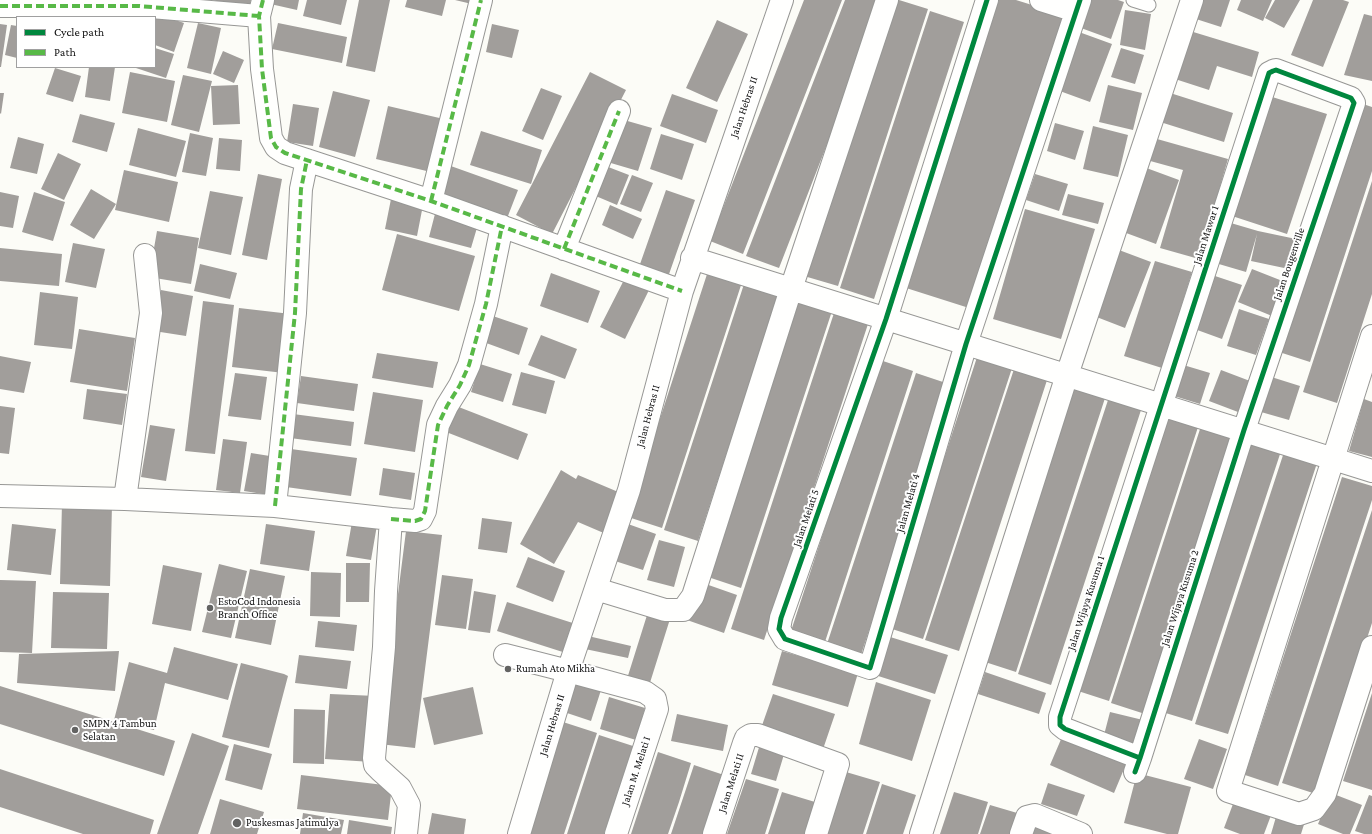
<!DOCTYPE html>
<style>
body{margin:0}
#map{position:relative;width:1372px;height:834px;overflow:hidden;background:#fcfcf7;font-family:"Crimson Pro",serif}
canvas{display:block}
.legend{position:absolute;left:16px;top:16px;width:140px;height:52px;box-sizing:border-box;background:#fff;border:1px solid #a0a0a0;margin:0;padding:5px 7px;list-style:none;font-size:12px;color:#111}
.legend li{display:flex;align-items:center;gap:8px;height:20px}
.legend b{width:20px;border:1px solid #a0a0a0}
</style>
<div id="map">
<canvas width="1372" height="834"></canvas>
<ul class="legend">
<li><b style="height:5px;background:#00873e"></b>Cycle path</li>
<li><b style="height:5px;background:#58b947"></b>Path</li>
</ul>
</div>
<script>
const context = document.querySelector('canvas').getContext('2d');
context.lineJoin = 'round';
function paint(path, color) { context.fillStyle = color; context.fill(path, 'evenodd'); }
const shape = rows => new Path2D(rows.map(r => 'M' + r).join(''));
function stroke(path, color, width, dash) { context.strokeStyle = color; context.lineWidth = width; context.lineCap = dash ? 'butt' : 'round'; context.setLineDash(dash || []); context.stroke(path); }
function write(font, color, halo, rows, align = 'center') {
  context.font = font + ' "Crimson Pro",serif'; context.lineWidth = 4; context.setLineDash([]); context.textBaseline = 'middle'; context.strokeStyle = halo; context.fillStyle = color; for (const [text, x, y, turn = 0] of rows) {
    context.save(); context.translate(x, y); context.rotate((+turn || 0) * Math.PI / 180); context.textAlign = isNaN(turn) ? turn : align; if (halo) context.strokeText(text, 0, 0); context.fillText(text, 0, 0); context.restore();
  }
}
const building = shape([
 [212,0,251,0,249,8],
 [266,0,299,0,297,10,266,3],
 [307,0,347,0,341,25,303,16],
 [359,0,390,0,375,72,346,66],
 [407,0,446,0,442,16,405,7],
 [455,0,477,0,476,5],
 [804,0,842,0,743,254,710,241],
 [845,0,883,0,779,268,746,256],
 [894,0,899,0,928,9,838,286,804,276],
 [999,0,1016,0,1064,15,969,308,903,287,978,58],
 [1090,0,1118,0,1124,2,1111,39,1081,28],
 [1202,0,1230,0,1221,27,1196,19],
 [1241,0,1272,0,1263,21,1237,10],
 [1275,0,1300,0,1284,28,1265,18],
 [1313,0,1343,0,1349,2,1323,67,1291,55],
 [1125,10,1151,14,1145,50,1120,45],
 [149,11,184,23,174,52,155,45,155,17],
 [930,11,964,22,874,299,840,288],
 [1364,14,1372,16,1372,81,1344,75],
 [717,20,748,34,717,102,686,88],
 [198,23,221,28,211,74,187,68],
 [278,23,347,37,342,63,272,49],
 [0,24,7,25,1,67,0,67],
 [492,24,519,30,512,58,486,52],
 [11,25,17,26,17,58,5,55],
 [1190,31,1259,52,1252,77,1217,66,1209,90,1175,79],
 [1079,32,1112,44,1090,102,1057,90],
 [155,48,174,54,166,78,133,67,155,67],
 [1121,48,1144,55,1135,84,1111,77],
 [223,51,244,60,234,83,213,74],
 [89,67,115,67,110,101,85,97],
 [55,68,81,76,73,102,46,94],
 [130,72,175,81,167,122,122,113],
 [590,72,626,90,552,234,516,215],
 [183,75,212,81,199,132,171,125],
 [238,85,240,124,213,125,211,86],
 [1108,85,1142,93,1133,130,1099,122],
 [541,88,562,96,543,140,522,131],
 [333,91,370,100,355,157,319,147],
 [1167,92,1233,113,1224,142,1157,121],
 [0,93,4,93,1,114,0,113],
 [672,94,718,110,706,143,660,126],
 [1269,96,1327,114,1287,234,1229,215],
 [1357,102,1372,107,1372,171,1310,362,1276,351],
 [293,104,319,108,313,146,287,142],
 [388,106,448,120,435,173,376,159],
 [80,114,115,123,107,152,72,142],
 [617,118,652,128,638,171,604,161],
 [1055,123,1084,131,1075,160,1047,151],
 [1093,126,1128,135,1118,177,1083,169],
 [138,128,186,141,176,177,129,165],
 [481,131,542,150,531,184,470,165],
 [190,133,213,138,206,176,182,172],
 [661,134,694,144,682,180,650,169],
 [18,137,44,144,37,174,10,168],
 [1150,137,1228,159,1199,259,1160,248,1183,170,1143,159],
 [219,138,242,140,240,171,216,169],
 [58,153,81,164,64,200,41,189],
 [448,165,518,190,506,221,437,196],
 [603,165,629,175,617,205,591,194],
 [1141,166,1179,180,1156,244,1118,230],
 [124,170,178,182,169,222,115,210],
 [258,174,282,179,267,260,242,255],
 [1035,174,1068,184,1059,211,1026,200],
 [632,175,653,183,641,212,620,204],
 [1372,181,1372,294,1337,403,1303,392],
 [91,189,116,204,94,239,70,225],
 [666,190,695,200,668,277,639,267],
 [210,191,243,197,231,255,198,248],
 [0,192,19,196,13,228,0,226],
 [34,192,65,202,53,241,22,232],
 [1068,194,1104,203,1098,224,1062,215],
 [391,199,423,205,417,236,385,229],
 [610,205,642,219,633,239,602,225],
 [1025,209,1095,229,1061,339,993,319],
 [436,210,479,221,471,248,429,237],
 [1224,221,1258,231,1296,239,1289,269,1251,261,1257,234,1246,272,1212,262],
 [157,231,199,238,191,284,149,277],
 [397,234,475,256,459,311,382,290],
 [73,243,105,249,96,288,65,282],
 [0,248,62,254,59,286,0,281],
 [1119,250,1151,262,1125,328,1094,316],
 [1155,261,1192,272,1162,368,1124,356],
 [200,264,237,273,230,299,194,291],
 [709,268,743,279,662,528,628,517],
 [1252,269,1285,282,1272,316,1238,302],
 [551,273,600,291,588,323,540,306],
 [1209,274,1242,285,1222,339,1189,327],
 [626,276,650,288,625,339,600,327],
 [745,281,779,292,698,541,664,530],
 [161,290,193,296,186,336,154,331],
 [40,292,78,297,72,349,34,345],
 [798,300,832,311,741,588,708,577],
 [203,301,234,305,215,454,185,451],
 [239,308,291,314,284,373,232,367],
 [1239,309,1269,319,1256,355,1227,346],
 [834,313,868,324,764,640,731,629],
 [487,314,528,328,519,355,478,340],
 [79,329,135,338,127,391,70,382],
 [541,335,577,349,565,379,528,365],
 [979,351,1014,362,923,639,889,628],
 [377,353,438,362,433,388,372,378],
 [0,356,31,362,24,393,0,389],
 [880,360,913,371,823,648,789,637],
 [1016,363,1049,374,959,651,925,640],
 [480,364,512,374,503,402,471,392],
 [1180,364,1210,373,1200,404,1171,395],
 [1221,370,1250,381,1238,412,1209,401],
 [521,372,555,381,546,414,512,405],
 [235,373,267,377,261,420,228,416],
 [916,373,949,384,859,661,825,650],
 [1265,375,1300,386,1289,420,1254,410],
 [301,376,358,384,354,411,297,403],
 [1073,384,1106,395,1016,672,982,661],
 [87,389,127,394,122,425,83,419],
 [373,392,423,400,415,452,364,444],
 [1109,397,1142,407,1051,685,1018,674],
 [1364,399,1372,402,1372,457,1349,451],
 [451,404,528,434,518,460,441,430],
 [0,406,15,408,9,454,0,453],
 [1165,413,1199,424,1109,701,1075,690],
 [293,414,354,422,351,446,290,438],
 [150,425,175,429,166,481,141,477],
 [1201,426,1235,437,1145,714,1111,703],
 [1250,434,1283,445,1192,721,1159,711],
 [223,439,247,442,240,493,216,490],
 [1286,446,1319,457,1228,734,1195,724],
 [291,449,357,458,351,496,286,487],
 [251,453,276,457,269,495,244,491],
 [383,468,415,473,411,500,379,495],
 [561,470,576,479,578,475,623,494,606,534,578,522,554,564,520,544],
 [1342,477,1372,486,1372,500,1278,786,1245,775],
 [62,503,112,505,110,586,60,584],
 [1372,510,1372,623,1316,794,1282,783],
 [482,518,512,522,507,553,478,549],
 [352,522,377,525,371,560,346,556],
 [12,524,56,529,51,575,7,570],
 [266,524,315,531,309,571,260,564],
 [628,524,656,534,643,570,615,561],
 [406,531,442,535,415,748,379,744],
 [659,540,685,547,674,587,647,580],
 [528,557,565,571,553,602,516,587],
 [346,563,370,563,369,602,346,602],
 [219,564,247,571,231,638,202,632],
 [163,565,202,573,191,631,152,624],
 [250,569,285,576,271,645,235,638],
 [311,572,341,573,340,617,310,616],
 [442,575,473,579,466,629,435,625],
 [0,580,36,581,32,653,0,652],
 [700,582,737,595,724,633,687,620],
 [474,591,496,595,490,633,468,630],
 [53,592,109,593,107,649,51,648],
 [507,602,579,625,569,654,497,631],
 [648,612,670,619,648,689,626,682],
 [318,621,357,625,354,651,315,647],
 [588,636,631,646,628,658,585,649],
 [887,636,948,655,935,694,875,675],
 [174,647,238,664,228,700,165,683,154,730,114,720,129,662,167,673],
 [119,651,115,691,17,683,19,654],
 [782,651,858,673,848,707,772,685],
 [299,655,351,661,347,689,295,683],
 [241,663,284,674,288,676,269,748,222,737],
 [985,672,1046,693,1039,714,978,694],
 [572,677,602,687,591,721,561,711],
 [876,682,931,700,912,761,859,744],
 [0,686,175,741,164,776,0,724],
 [473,687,483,734,434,745,423,698],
 [1372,693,1372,790,1343,781],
 [330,694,376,696,372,762,325,759],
 [773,694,835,714,821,755,759,734],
 [609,697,645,708,636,740,600,729],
 [294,709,325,710,324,764,293,763],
 [1110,712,1143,720,1136,744,1104,735],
 [677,714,728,725,723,751,671,741],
 [563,722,597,733,564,834,526,834],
 [1065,730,1129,757,1114,793,1050,765],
 [192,733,229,746,198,834,157,834],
 [599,735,633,746,604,834,567,834],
 [1199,739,1227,749,1213,789,1184,779],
 [234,744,272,754,262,790,225,780],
 [760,744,785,751,776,781,751,774],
 [658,752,691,763,679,802,668,834,631,834],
 [694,765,727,776,709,834,671,834],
 [0,769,154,820,150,834,83,834,0,807],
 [846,772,880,782,863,834,826,834],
 [1137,773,1191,787,1178,834,1167,834,1124,823],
 [301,775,392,786,388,820,297,809],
 [746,779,779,789,765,834,727,834],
 [1048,783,1085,795,1077,816,1041,804],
 [882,784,916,795,903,834,866,834],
 [782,792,815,802,805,834,768,834],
 [954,792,988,802,978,834,940,834],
 [1331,793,1362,805,1350,834,1343,834,1318,824],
 [1369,795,1372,796,1372,834,1364,834,1355,831],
 [1236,796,1273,810,1264,834,1240,834,1224,828],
 [220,799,264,812,257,834,210,834],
 [990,805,1024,815,1018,834,980,834],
 [1278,810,1306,818,1301,834,1271,834],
 [303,813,344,820,341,834,300,834],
 [432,813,466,819,464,834,428,834],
 [349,820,392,827,391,834,347,834],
 [1037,822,1069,834,1032,834]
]);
const lane = shape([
 [1133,0,1149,5]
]);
const street = shape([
 [263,0,259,16,262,69,271,138,276,147,285,153,431,201,682,291],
 [987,0,886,319,781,618,779,629,785,639,870,668,966,344,1080,0],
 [1041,0,1076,11],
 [0,6,139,6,259,16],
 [431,201,481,0],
 [564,249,619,111],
 [692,258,1372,471],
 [1372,336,1228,791,1299,814,1314,809,1325,794,1372,647],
 [0,496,125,499,275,506,391,519,415,521,421,519,425,511,438,425,447,406,460,385,469,365,486,304,502,226],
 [125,499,151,313,145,255],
 [275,506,295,313,301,189,307,160],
 [391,519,386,591,384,647,374,758,375,765,380,770,400,788,409,805,406,834],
 [596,589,665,610,683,610,693,596,791,289,887,0],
 [505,655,568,671,645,692,655,699,657,709,616,834],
 [1135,772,1140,758,1244,430,1354,103,1351,98,1276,70,1273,71,1269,73,1060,717,1060,725,1065,729,1140,758],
 [519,834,568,671,629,490,682,291,782,0],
 [714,834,744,743,746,738,751,735,758,735,838,764,816,834],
 [921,834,1067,375,1192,0],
 [1021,834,1027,817,1035,815,1081,834]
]);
const quiet = shape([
 [263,0,259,16,262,69,271,138,276,147,285,153,431,201,682,291],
 [0,6,139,6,259,16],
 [431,201,481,0],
 [564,249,619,111],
 [275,506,295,313,301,189,307,160],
 [391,519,415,521,421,519,425,511,438,425,447,406,460,385,469,365,486,304,502,226]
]);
const cycleway = shape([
 [987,0,886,319,781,618,779,629,785,639,870,668,966,344,1080,0],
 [1135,772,1140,758,1244,430,1354,103,1351,98,1276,70,1273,71,1269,73,1060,717,1060,725,1065,729,1140,758]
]);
const markers = [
 [210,608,4,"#636362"],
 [508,669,4,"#636362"],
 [75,730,4,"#636362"],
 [237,823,5,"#636362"]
];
const streetNames = [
 ["Jalan Hebras II",744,107,-71],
 ["Jalan Mawar 1",1206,235,-72],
 ["Jalan Bougenville",1289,264,-71],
 ["Jalan Hebras II",648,416,-75],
 ["Jalan Melati 4",908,503,-74],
 ["Jalan Melati 5",806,518,-71],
 ["Jalan Wijaya Kusuma 2",1180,598,-72],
 ["Jalan Wijaya Kusuma 1",1086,603,-72],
 ["Jalan Hebras II",552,725,-73],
 ["Jalan M. Melati I",636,771,-72],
 ["Jalan Melati II",731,783,-72]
];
const poiNames = [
 ["EstoCod Indonesia",218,602],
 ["Branch Office",218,615],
 ["Rumah Ato Mikha",516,669],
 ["SMPN 4 Tambun",83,724],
 ["Selatan",83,737],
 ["Puskesmas Jatimulya",246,823]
];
paint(building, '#a19e9b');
stroke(lane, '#979795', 15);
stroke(street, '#979795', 24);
stroke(lane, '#fffffe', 13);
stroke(street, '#fffffe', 22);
stroke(quiet, '#58b947', 4, [8, 4]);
stroke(cycleway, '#00873e', 5);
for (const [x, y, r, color] of markers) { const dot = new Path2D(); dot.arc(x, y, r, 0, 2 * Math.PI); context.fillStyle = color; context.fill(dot); stroke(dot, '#fff', 1.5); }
write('11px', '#111', '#fff', streetNames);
write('11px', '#111', '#fff', poiNames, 'left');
</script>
